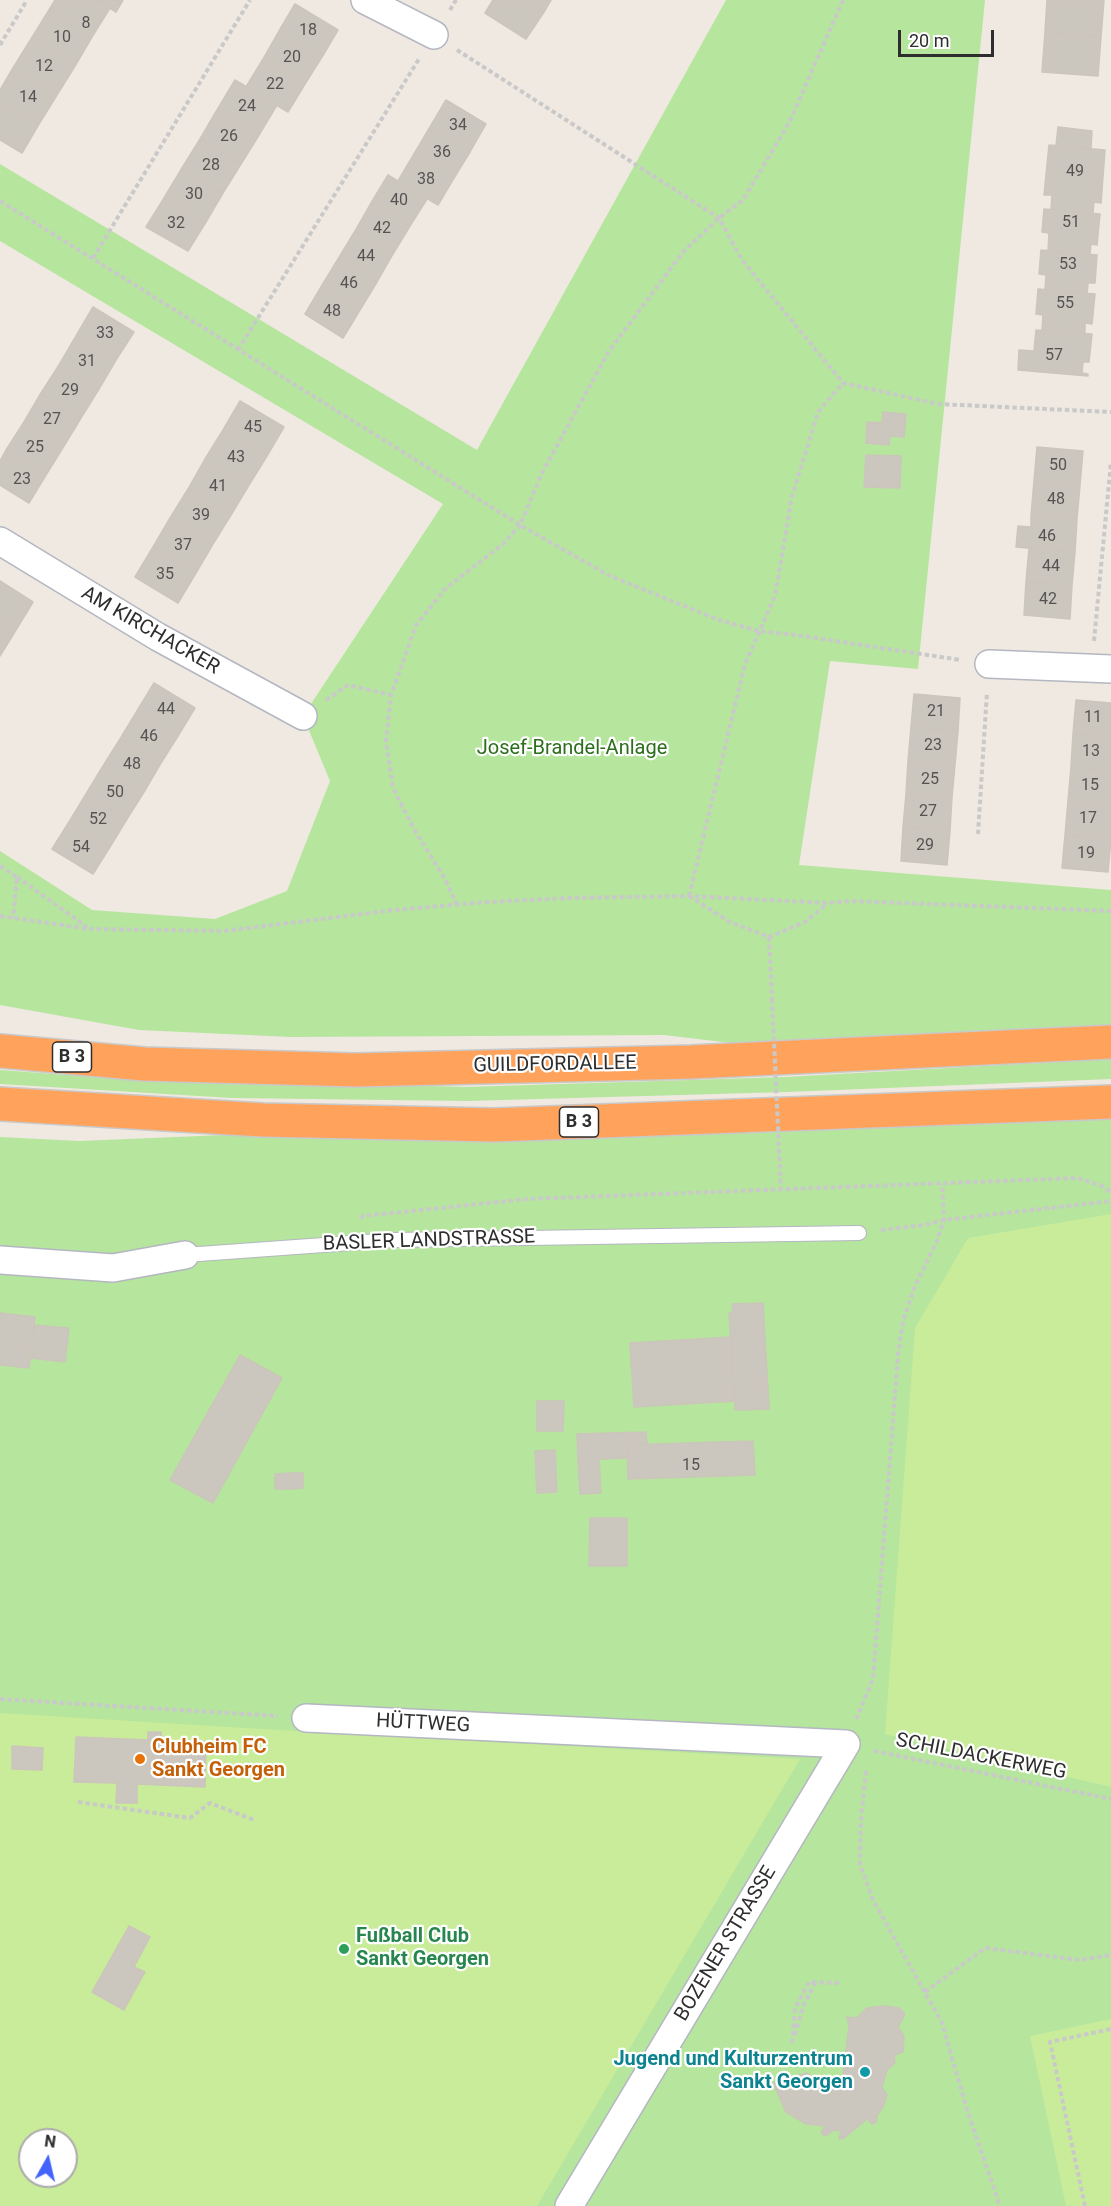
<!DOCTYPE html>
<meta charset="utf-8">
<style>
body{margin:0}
#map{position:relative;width:1111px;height:2206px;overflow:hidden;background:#efe9e1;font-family:Roboto,sans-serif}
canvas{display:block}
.north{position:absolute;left:18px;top:2128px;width:60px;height:60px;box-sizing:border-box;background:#fff;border:2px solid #ababab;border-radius:50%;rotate:8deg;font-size:16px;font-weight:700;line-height:24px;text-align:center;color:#2e2e2e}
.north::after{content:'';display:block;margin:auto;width:21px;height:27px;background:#4264fb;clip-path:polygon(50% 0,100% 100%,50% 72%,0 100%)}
.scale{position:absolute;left:898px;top:30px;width:96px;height:27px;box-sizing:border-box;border:3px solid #2e2e2e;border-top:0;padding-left:8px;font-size:18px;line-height:21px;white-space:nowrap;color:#2e2e2e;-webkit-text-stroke:4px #fff;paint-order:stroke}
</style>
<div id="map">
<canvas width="1111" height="2206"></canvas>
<div class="north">N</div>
<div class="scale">20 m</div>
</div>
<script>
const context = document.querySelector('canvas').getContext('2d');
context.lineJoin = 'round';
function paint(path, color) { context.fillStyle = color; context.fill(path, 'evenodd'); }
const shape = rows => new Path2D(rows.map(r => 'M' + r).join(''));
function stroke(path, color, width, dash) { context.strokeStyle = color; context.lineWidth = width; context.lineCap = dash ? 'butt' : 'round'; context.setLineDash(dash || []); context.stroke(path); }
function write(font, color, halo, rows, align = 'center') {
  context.font = font + ' Roboto,sans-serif'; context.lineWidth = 4.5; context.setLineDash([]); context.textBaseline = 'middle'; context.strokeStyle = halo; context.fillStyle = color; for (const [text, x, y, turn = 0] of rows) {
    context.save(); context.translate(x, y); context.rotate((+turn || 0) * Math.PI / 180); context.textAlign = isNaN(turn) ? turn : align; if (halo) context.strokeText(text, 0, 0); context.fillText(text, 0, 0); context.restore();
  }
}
const green = shape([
 [726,0,985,0,918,669,830,661,799,865,1111,890,1111,1027,740,1044,664,1035,291,1037,139,1030,0,1005,0,851,92,910,215,919,287,891,330,781,303,716,443,504,0,241,0,164,477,450],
 [1111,1059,1111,1079,787,1092,467,1101,232,1098,0,1084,0,1070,94,1077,466,1087,785,1077],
 [1111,1118,1111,2206,0,2206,0,1137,79,1141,249,1134,490,1139,660,1136],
 [30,2140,66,2140,66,2176,30,2176]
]);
const pitch = shape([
 [1111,1214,1111,1787,885,1734,915,1328,968,1238],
 [0,1713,294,1731,800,1759,537,2206,0,2206],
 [30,2140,66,2140,66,2176,30,2176],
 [1111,2019,1111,2206,1066,2206,1030,2036]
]);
const building = shape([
 [55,0,97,0,110,8,92,37,49,10,55,0],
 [97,0,123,0,116,12,97,0],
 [493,0,525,0,544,12,526,39,485,13,493,0],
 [525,0,551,0,544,12,525,0],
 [1047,0,1104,0,1101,37,1045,32,1047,0],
 [295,4,338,30,322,57,279,31,295,4],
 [49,10,92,37,75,66,31,39,49,10],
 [279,31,322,57,305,84,263,59,279,31],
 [1045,32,1101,37,1098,76,1042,72,1045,32],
 [31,39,75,66,57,95,13,68,31,39],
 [263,59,305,84,288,112,246,87,263,59],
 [13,68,57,95,39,124,0,100,0,90,13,68],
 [235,80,277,105,259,135,217,110,235,80],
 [0,100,39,124,22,153,0,140,0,100],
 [446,100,486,124,470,152,430,127,446,100],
 [217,110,259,135,241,164,200,139,217,110],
 [430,127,470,152,454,178,414,154,430,127],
 [1058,127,1092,131,1091,148,1056,146,1058,127],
 [200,139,241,164,223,193,182,168,200,139],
 [1049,145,1105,150,1101,203,1094,202,1093,213,1051,210,1052,195,1044,195,1049,145],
 [414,154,454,178,438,205,398,181,414,154],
 [182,168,223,193,206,222,164,198,182,168],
 [388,175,427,199,410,226,371,203,388,175],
 [164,198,206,222,188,251,146,227,164,198],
 [371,203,410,226,393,254,355,231,371,203],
 [1044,209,1100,214,1097,245,1091,244,1090,254,1048,251,1049,233,1042,232,1044,209],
 [355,231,393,254,377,282,338,259,355,231],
 [1041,250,1097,255,1095,283,1088,283,1087,294,1045,290,1046,275,1039,274,1041,250],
 [338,259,377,282,360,310,321,287,338,259],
 [321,287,360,310,343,338,305,314,321,287],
 [1038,289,1095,294,1092,324,1085,323,1085,334,1042,330,1043,315,1036,314,1038,289],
 [93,307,134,332,116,360,76,336,93,307],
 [1036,330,1092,334,1089,362,1083,362,1082,373,1088,374,1088,376,1018,370,1019,350,1034,351,1036,330],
 [76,336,116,360,99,389,59,365,76,336],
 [59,365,99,389,81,418,41,393,59,365],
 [41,393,81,418,64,446,24,422,41,393],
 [240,401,284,427,267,456,223,430,240,401],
 [883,412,906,414,904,437,890,436,889,445,866,443,867,422,882,423,883,412],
 [24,422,64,446,46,475,6,450,24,422],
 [223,430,267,456,249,485,205,459,223,430],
 [1037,447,1083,451,1080,485,1034,481,1037,447],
 [6,450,46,475,29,503,0,485,0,461,6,450],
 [866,455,901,456,900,488,864,487,866,455],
 [205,459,249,485,231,515,188,489,205,459],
 [1034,481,1080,485,1077,519,1031,516,1034,481],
 [188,489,231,515,213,544,170,518,188,489],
 [1031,516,1077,519,1075,552,1016,547,1018,526,1031,527,1031,516],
 [170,518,213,544,196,573,153,547,170,518],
 [153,547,196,573,178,603,135,577,153,547],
 [1029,548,1075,552,1072,585,1026,582,1029,548],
 [0,581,33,602,16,630,0,621,0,581],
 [1026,582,1072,585,1070,619,1024,615,1026,582],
 [0,621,16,630,0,656,0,621],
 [154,683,195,708,178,736,137,711,154,683],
 [914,694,960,698,958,731,911,727,914,694],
 [1076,700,1111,703,1111,737,1073,734,1076,700],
 [137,711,178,736,161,763,120,739,137,711],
 [911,727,958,731,955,765,908,761,911,727],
 [1073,734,1111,737,1111,771,1071,767,1073,734],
 [120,739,161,763,144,792,103,766,120,739],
 [908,761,955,765,952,797,906,794,908,761],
 [103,766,144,792,127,819,86,794,103,766],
 [1071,767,1111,771,1111,804,1068,801,1071,767],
 [86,794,127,819,110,847,69,822,86,794],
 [906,794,952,797,950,831,903,827,906,794],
 [1068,801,1111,804,1111,839,1065,835,1068,801],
 [69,822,110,847,93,874,52,849,69,822],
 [903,827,950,831,947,865,901,861,903,827],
 [1065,835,1111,839,1108,872,1062,868,1065,835],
 [763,1303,769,1409,735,1410,729,1313,733,1312,732,1304,763,1303],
 [0,1313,35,1317,29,1368,0,1365,0,1313],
 [34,1325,69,1328,65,1362,30,1358,34,1325],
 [731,1337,735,1401,634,1407,630,1343,731,1337],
 [240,1355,282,1378,213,1503,170,1480,240,1355],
 [537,1401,564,1401,563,1431,537,1431,537,1401],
 [646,1432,647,1445,627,1445,627,1458,578,1460,577,1434,646,1432],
 [753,1441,755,1475,628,1479,627,1445,753,1441],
 [555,1450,557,1492,537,1493,535,1451,555,1450],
 [599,1459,601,1493,580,1494,578,1460,599,1459],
 [290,1473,291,1489,275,1489,275,1474,290,1473],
 [290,1473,303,1473,303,1488,291,1489,290,1473],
 [590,1518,627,1518,627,1566,589,1566,590,1518],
 [148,1732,161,1732,161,1741,206,1742,205,1787,137,1784,137,1803,116,1803,117,1783,74,1782,76,1737,148,1740,148,1732],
 [12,1746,43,1748,42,1770,12,1769,12,1746],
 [129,1926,150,1937,134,1967,145,1972,124,2010,92,1992,129,1926],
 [884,2006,899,2008,905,2014,898,2027,904,2036,903,2052,894,2055,895,2063,887,2070,882,2087,887,2095,883,2107,877,2115,876,2122,872,2124,867,2119,844,2138,839,2139,841,2131,834,2130,825,2136,821,2133,825,2126,806,2124,786,2112,773,2083,807,2073,818,2082,832,2083,843,2075,849,2026,847,2017,857,2018,867,2008,884,2006]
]);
const path = shape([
 [450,10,456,0],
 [0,45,27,0],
 [457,50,719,218,742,260,843,383,938,404,1111,412],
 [0,201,520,525,610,576,719,620,758,631,796,635,961,660],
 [93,258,250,0],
 [238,350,419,59],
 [1094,641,1111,462],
 [326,700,348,685,391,695],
 [978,834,987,692],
 [0,866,17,877,13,918],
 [17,877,87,927],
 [689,896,745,664,775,596,792,496,818,412,843,383],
 [689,896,730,922,769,937,805,922,827,904],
 [457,905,444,877,414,829,393,788,386,741,391,695,416,625,445,589,503,544,520,525,542,473,609,351,683,252,719,218,743,200,789,123,843,0],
 [0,916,89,929,224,931,394,910,487,902,570,898,689,896,828,903,851,901,1111,911],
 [769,937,772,999],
 [779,1149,781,1191],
 [360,1218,363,1216,527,1199,1078,1178,1102,1186,1111,1193],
 [881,1230,924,1225,944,1220,1111,1201],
 [0,1699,278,1716],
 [856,1719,873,1679,898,1355,903,1321,915,1286,936,1243,944,1220,942,1184],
 [874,1751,1111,1799],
 [866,1771,861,1818,860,1864,873,1900,942,2023,967,2110,1000,2206],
 [78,1802,190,1818,210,1803,254,1820],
 [925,1992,985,1948,1080,1960,1111,1955],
 [795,2035,803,2007,815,1983],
 [792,2043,795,2008,809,1982,841,1983],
 [1085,2206,1050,2042,1111,2029]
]);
const lane = shape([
 [185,1255,393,1240,859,1233]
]);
const street = shape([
 [365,0,434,35],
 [0,541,158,637,303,716],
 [989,664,1111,669],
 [0,1260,113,1268,185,1255],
 [306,1718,846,1744,569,2206]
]);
const highway = shape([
 [0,1051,144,1064,356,1070,691,1062,1111,1042],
 [0,1104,263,1120,494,1125,1111,1102]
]);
const pathBridge = shape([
 [772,999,779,1149]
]);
const markers = [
 [140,1759,6,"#e8710a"],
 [344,1949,6,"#2e9e5b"],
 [865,2072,6,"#0f9aa8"]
];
const numberNames = [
 ["8",86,24],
 ["18",308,31],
 ["10",62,38],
 ["20",292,58],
 ["12",44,67],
 ["22",275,85],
 ["14",28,98],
 ["24",247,107],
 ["34",458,126],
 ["26",229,137],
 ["36",442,153],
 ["28",211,166],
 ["49",1075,172],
 ["38",426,180],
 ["30",194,195],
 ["40",399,201],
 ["51",1071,223],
 ["32",176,224],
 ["42",382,229],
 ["44",366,257],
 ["53",1068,265],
 ["46",349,284],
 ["55",1065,304],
 ["48",332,312],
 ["33",105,334],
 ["57",1054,356],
 ["31",87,362],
 ["29",70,391],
 ["27",52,420],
 ["45",253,428],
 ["25",35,448],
 ["43",236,458],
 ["50",1058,466],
 ["23",22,480],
 ["41",218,487],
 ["48",1056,500],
 ["39",201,516],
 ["46",1047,537],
 ["37",183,546],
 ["44",1051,567],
 ["35",165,575],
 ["42",1048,600],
 ["44",166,710],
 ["21",936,712],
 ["11",1093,718],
 ["46",149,737],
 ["23",933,746],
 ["13",1091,752],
 ["48",132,765],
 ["25",930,780],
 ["15",1090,786],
 ["50",115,793],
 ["27",928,812],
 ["17",1088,819],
 ["52",98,820],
 ["29",925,846],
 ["54",81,848],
 ["19",1086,854],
 ["15",691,1466]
];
const shields = [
 [72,1057,39],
 [579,1122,39]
];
const shieldNames = [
 ["B 3",72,1057],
 ["B 3",579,1122]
];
const streetNames = [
 ["AM KIRCHACKER",150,631,30],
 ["GUILDFORDALLEE",555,1065,-1],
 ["BASLER LANDSTRASSE",429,1241,-2],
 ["HÜTTWEG",423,1724,3],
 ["SCHILDACKERWEG",981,1757,11],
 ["BOZENER STRASSE",726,1944,-59]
];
const parkNames = [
 ["Josef-Brandel-Anlage",572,749]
];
const foodNames = [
 ["Clubheim FC",152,1748],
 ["Sankt Georgen",152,1771]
];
const leisureNames = [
 ["Fußball Club",356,1937],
 ["Sankt Georgen",356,1960]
];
const cultureNames = [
 ["Jugend und Kulturzentrum",853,2060],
 ["Sankt Georgen",853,2083]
];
paint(green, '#b6e59e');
paint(pitch, '#c9ec9a');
paint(building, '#cbc7bf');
stroke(building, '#cbc5ba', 1.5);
stroke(lane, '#b4b7c1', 16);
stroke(street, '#b4b7c1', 30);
stroke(highway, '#c9c9c9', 36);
stroke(path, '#c9c9c9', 4, [4.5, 3]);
stroke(lane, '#fff', 14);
stroke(street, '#fff', 27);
stroke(highway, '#ffa35c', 33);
stroke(pathBridge, '#c9c9c9', 4, [4.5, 3]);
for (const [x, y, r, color] of markers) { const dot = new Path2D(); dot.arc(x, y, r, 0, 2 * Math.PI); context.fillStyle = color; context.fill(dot); stroke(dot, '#fff', 2); }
write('16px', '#555452', null, numberNames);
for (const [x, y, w] of shields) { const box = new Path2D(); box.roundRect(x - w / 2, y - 15, w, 30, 4.5); context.fillStyle = '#fff'; context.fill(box); stroke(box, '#2e2e2e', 1.5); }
write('bold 18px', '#2e2e2e', null, shieldNames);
write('20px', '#2e2e2e', '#fff', streetNames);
write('20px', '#2c6e1b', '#fff', parkNames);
write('bold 20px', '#c56008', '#fff', foodNames, 'left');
write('bold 20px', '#27864d', '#fff', leisureNames, 'left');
write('bold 20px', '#0d838f', '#fff', cultureNames, 'right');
</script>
